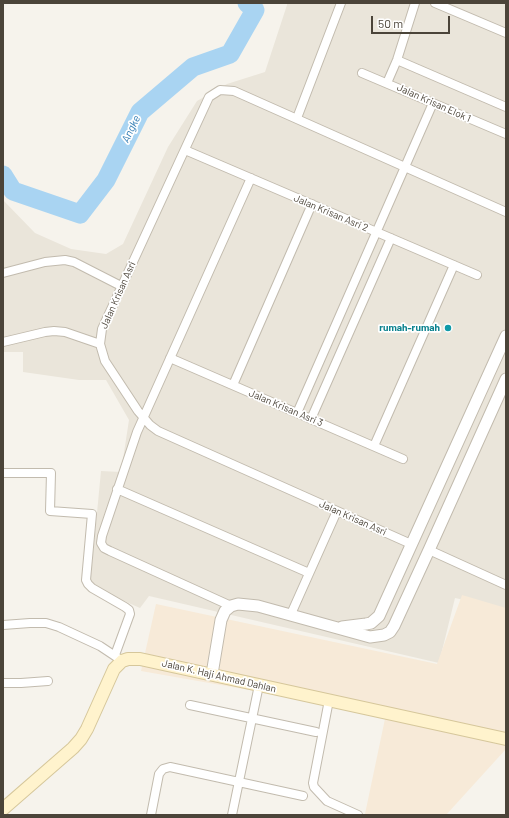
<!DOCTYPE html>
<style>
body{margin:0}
#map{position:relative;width:509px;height:818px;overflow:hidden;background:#f6f3ec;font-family:Barlow,sans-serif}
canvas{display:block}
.frame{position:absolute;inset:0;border:4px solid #4b4439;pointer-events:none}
.scale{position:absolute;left:371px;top:16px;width:79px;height:18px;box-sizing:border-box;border:2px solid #4b4439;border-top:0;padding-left:5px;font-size:12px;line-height:14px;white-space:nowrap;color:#4b4439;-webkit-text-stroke:3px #fff;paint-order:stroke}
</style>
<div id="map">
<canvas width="509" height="818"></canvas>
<div class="frame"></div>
<div class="scale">50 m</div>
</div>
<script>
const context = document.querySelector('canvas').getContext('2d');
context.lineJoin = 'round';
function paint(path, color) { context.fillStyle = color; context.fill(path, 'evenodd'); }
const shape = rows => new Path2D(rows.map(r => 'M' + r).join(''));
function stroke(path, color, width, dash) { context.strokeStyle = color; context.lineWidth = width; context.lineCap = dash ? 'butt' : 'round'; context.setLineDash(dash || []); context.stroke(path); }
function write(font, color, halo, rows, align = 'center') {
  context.font = font + ' Barlow,sans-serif'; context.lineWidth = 3.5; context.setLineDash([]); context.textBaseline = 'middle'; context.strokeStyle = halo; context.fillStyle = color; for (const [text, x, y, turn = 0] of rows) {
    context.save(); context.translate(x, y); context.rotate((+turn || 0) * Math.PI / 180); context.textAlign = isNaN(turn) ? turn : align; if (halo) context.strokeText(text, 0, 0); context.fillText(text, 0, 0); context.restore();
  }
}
const residential = shape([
 [287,3,506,3,506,609,455,598,439,663,149,596,140,608,90,586,101,471,121,472,129,420,106,380,79,380,23,372,23,352,3,352,3,200,35,233,71,249,106,254,123,244,168,147,197,101,227,84,265,72,287,5]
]);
const commercial = shape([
 [462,595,506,608,506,749,446,815,365,814,386,714,141,671,156,604,437,664]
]);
const river = shape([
 [3,175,13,191,80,214,106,180,140,112,193,67,230,54,255,10,247,3]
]);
const minor = shape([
 [435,3,506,33],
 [397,60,506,107],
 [362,73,506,134],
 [387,83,397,60,415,3],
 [297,118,341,3],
 [185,150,477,275],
 [3,273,45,262,65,260,74,262,121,286],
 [3,342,45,332,54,331,65,332,100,344],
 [170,358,403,459],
 [233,385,312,204],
 [297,413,433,103],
 [311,419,391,238],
 [374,446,454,265],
 [3,473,51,473,50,511,92,514,86,580,88,584,92,588,125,607,129,610,130,614,115,655],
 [117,489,309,573],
 [411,544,158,431,150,425,138,411,105,361,100,344,102,329,209,97,220,90,234,91,506,212],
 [429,550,506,585],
 [231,606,110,551,104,548,101,543,102,536,137,432,251,178],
 [291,614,337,511],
 [3,625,30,623,46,623,59,627,100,646,118,658],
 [3,683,21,683,48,681],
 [329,700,313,783,314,787,327,801,358,815],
 [190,705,316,732],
 [151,815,159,774,163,769,170,767,303,796],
 [232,815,259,685]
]);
const tertiary = shape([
 [342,627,366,624,371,623,379,616,506,336],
 [212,674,221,620,225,611,231,606,238,604,258,606,370,637,384,635,390,632,394,626,429,550,506,379]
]);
const secondary = shape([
 [3,809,73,748,81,739,87,729,114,669,122,661,128,659,140,659,506,739]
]);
const markers = [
 [448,328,4,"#0f9aa8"]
];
const streetNames = [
 ["Jalan Krisan Elok 1",434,103,24],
 ["Jalan Krisan Asri 2",331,213,23],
 ["Jalan Krisan Asri",118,295,-66],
 ["Jalan Krisan Asri 3",286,408,23],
 ["Jalan Krisan Asri",353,518,24],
 ["Jalan K. Haji Ahmad Dahlan",219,676,13]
];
const cultureNames = [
 ["rumah-rumah",440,328]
];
const waterNames = [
 ["Angke",131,129,-64]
];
paint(residential, '#eae5da');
paint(commercial, '#f7ead8');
stroke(river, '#a9d4f2', 19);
stroke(minor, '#c2bbae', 10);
stroke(tertiary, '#c2bbae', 13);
stroke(secondary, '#d6c79b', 14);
stroke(minor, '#fff', 8);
stroke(tertiary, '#fff', 11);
stroke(secondary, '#fff3cd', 12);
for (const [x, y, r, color] of markers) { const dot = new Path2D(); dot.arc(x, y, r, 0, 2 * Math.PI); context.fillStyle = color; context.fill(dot); stroke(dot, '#fff', 1.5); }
write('10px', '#4b4439', '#fff', streetNames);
write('bold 10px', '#0d838f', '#fff', cultureNames, 'right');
write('italic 11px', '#2e7ab2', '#fff', waterNames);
</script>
